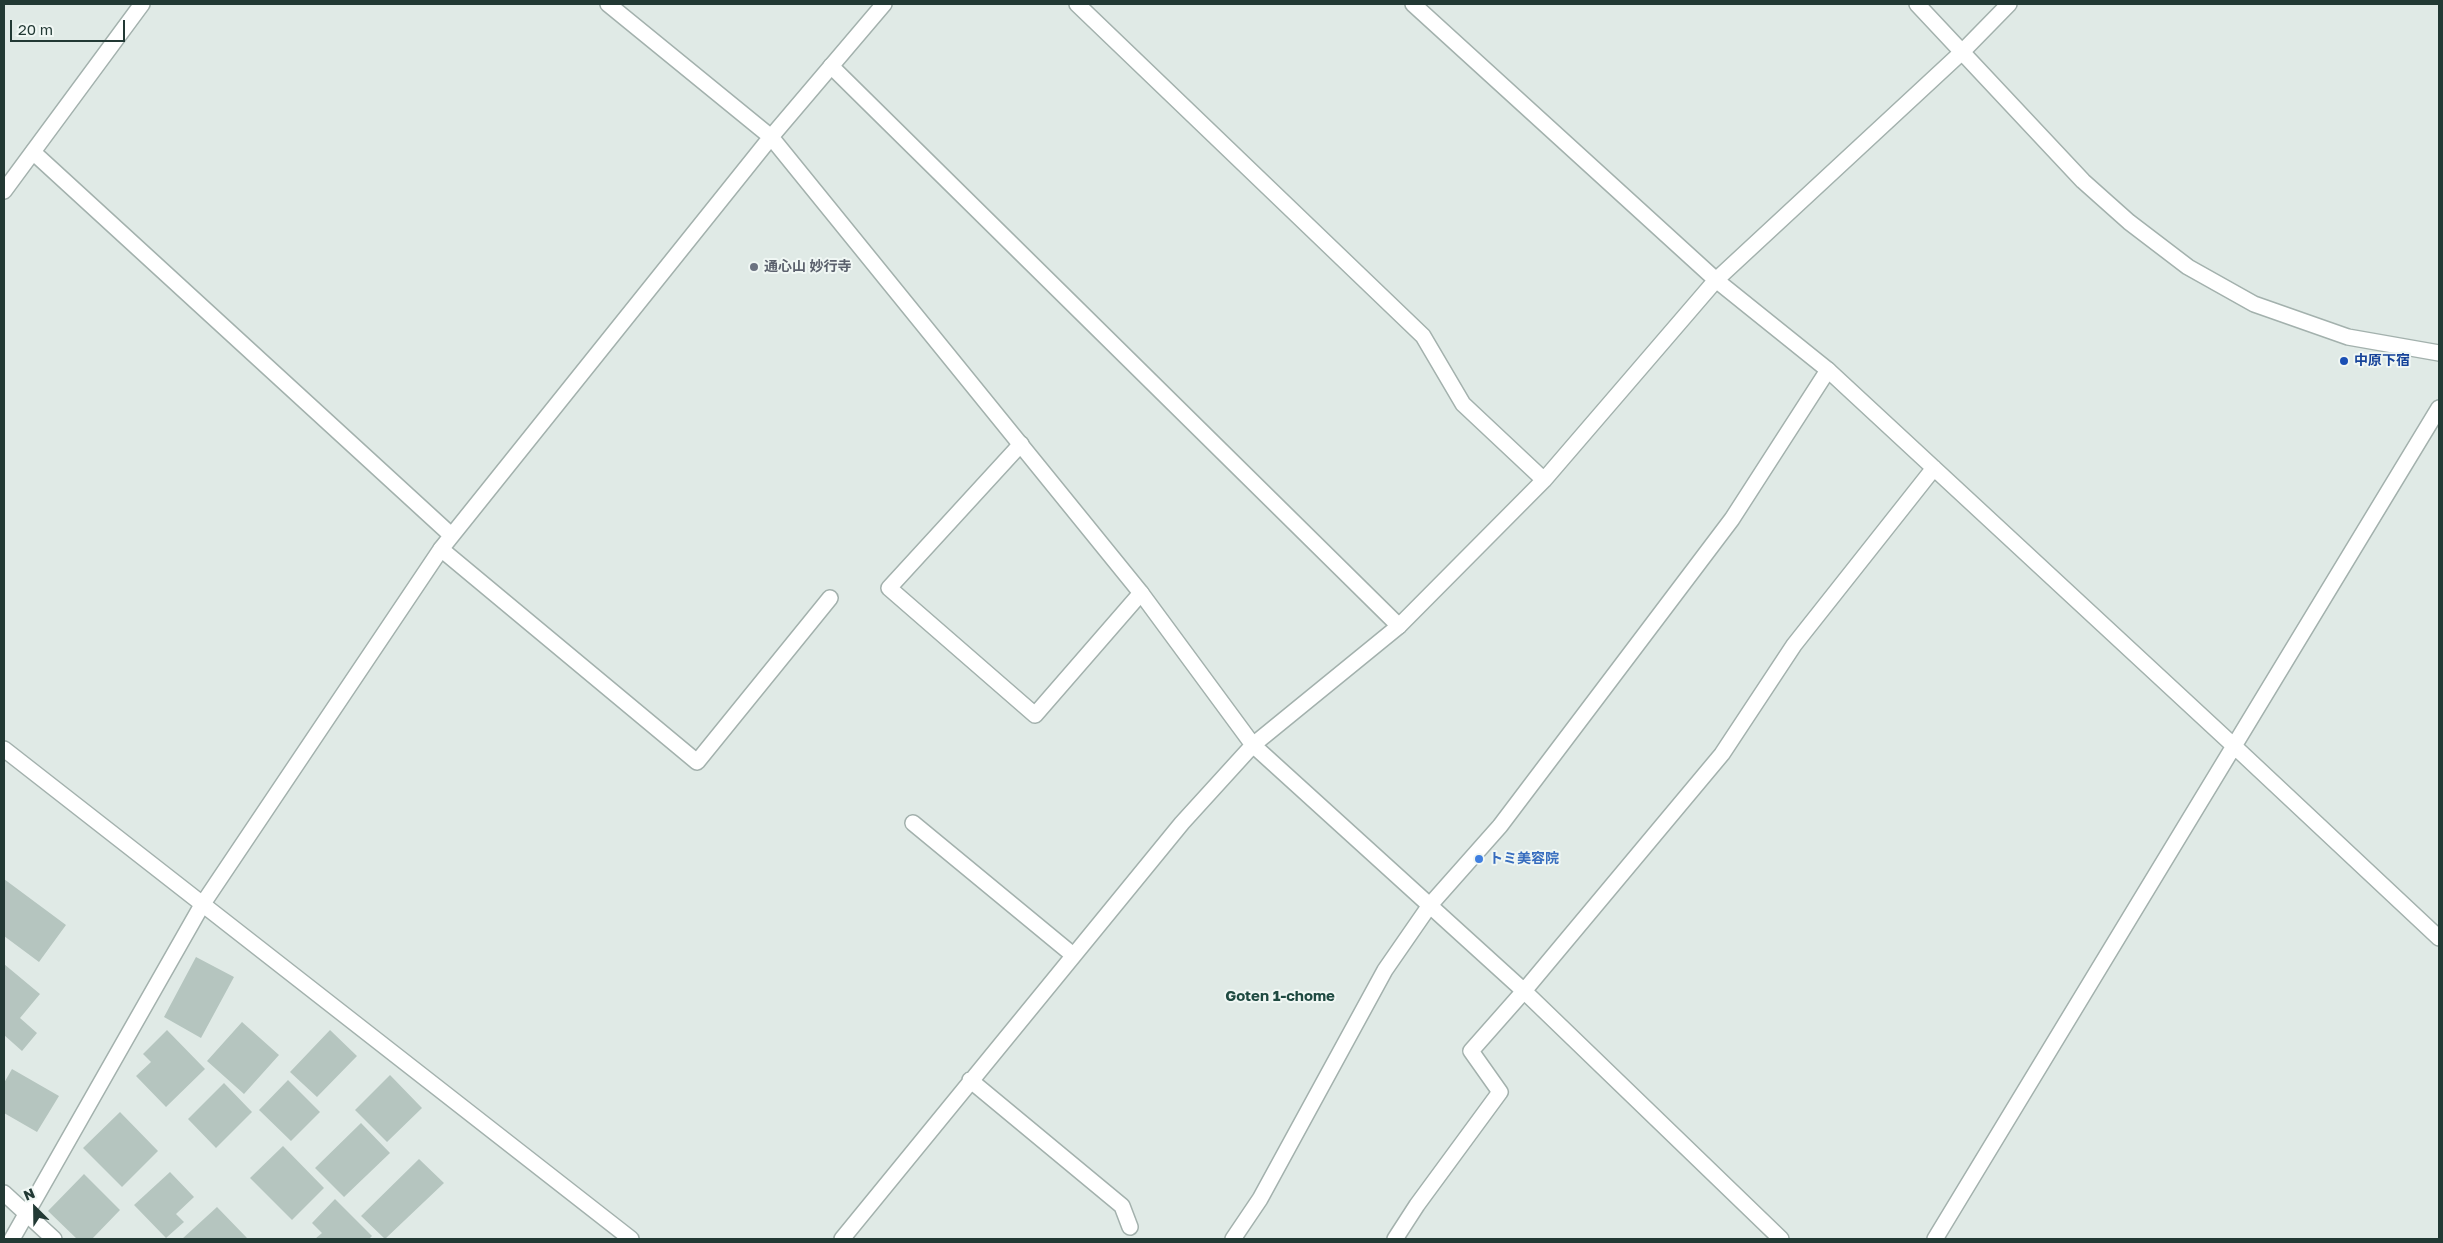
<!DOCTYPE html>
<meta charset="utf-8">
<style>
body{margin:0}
#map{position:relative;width:2443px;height:1243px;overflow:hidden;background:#e0eae6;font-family:"Golos Text",sans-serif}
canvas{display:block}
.frame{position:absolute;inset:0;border:5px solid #223934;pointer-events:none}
.north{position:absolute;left:10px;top:1183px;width:50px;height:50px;-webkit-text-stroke:4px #f0f7f4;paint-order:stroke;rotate:337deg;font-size:14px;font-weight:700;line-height:20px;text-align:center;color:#223934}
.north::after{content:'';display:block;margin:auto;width:18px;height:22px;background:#223934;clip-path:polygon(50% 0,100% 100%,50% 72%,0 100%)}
.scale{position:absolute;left:10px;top:20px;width:115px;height:22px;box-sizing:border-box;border:2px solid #223934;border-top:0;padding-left:6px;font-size:15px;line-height:18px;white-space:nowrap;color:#223934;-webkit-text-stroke:4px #f0f7f4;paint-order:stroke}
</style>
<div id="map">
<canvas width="2443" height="1243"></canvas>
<div class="frame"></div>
<div class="north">N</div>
<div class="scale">20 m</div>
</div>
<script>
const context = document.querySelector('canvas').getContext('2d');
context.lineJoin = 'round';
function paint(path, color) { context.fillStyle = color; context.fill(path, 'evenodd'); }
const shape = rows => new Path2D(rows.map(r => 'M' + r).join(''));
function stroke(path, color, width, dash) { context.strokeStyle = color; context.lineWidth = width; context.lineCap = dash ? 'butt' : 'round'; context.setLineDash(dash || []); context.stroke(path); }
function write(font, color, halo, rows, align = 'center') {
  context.font = font + ' "Golos Text","Noto Sans JP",sans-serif'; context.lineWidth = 4; context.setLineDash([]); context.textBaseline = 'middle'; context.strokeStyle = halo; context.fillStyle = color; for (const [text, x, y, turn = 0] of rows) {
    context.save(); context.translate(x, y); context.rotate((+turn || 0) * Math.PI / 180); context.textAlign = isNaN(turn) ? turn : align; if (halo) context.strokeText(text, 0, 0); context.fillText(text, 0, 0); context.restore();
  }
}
const building = shape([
 [4,879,66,925,39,962,4,936],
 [196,957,234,977,201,1038,164,1017],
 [4,964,40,994,20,1018,37,1033,22,1051,4,1035],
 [242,1022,279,1055,244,1094,207,1061],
 [167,1030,205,1069,166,1107,136,1076,151,1062,143,1054],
 [330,1030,357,1056,317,1097,290,1072],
 [12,1069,59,1096,37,1132,4,1113,4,1083],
 [390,1075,422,1108,387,1142,355,1110],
 [288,1080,320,1112,291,1141,259,1110],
 [224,1083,252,1112,216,1148,188,1119],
 [120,1112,158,1151,122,1187,83,1148],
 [361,1123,390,1153,344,1197,315,1168],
 [283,1146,324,1188,292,1220,250,1178],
 [419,1159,444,1183,385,1239,361,1216],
 [170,1172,194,1197,176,1214,184,1222,166,1238,134,1205],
 [84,1174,120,1210,92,1239,77,1239,48,1211],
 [335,1199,372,1236,369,1239,315,1239,322,1233,312,1223],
 [217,1207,247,1238,182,1239]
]);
const service = shape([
 [831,66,1399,626],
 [1021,444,889,588,1035,715,1141,593],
 [441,549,697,762,830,598],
 [913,823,1073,955],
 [4,1193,54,1239],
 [1233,1239,1260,1199,1385,970,1430,905,1500,826,1732,519,1828,370],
 [1395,1239,1417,1205,1500,1092,1471,1051,1524,991]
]);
const minor = shape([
 [608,4,771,137,1141,593,1253,745,1524,991,1722,754,1794,645,1934,468],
 [1077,4,1423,336,1463,404,1544,480],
 [1413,4,1716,280,1828,370,2234,746,2439,938],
 [33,152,451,535],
 [970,1080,1122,1206,1130,1227],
 [12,1239,202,905,441,549,771,137,884,4],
 [842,1239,1182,823,1253,745,1399,626,1544,480,1716,280,1962,52,2009,4],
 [1935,1239,2439,408]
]);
const tertiary = shape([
 [1917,4,2083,181,2129,222,2188,267,2254,304,2348,337,2439,353],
 [4,191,142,4],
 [4,749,631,1239],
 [1524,991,1781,1239]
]);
const markers = [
 [754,267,5,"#6b7280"],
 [2344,361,5,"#1a4fb4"],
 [1479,859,5,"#3f7fe0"]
];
const worshipNames = [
 ["通心山 妙行寺",764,267]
];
const transitNames = [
 ["中原下宿",2354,361]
];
const shopNames = [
 ["トミ美容院",1489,859]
];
const neighbourhoodNames = [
 ["Goten 1-chome",1280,996]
];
paint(building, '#b5c5bf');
stroke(service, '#a3b1ad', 18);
stroke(minor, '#a3b1ad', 18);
stroke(tertiary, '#a3b1ad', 18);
stroke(service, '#fff', 15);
stroke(minor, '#fff', 15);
stroke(tertiary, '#fff', 15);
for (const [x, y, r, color] of markers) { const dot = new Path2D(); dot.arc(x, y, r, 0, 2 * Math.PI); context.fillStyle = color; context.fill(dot); stroke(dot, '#f0f7f4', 2); }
write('bold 14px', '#5b616d', '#f0f7f4', worshipNames, 'left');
write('bold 14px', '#164399', '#f0f7f4', transitNames, 'left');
write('bold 14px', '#366cbe', '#f0f7f4', shopNames, 'left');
write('bold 15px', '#1f4a41', '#f0f7f4', neighbourhoodNames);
</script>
